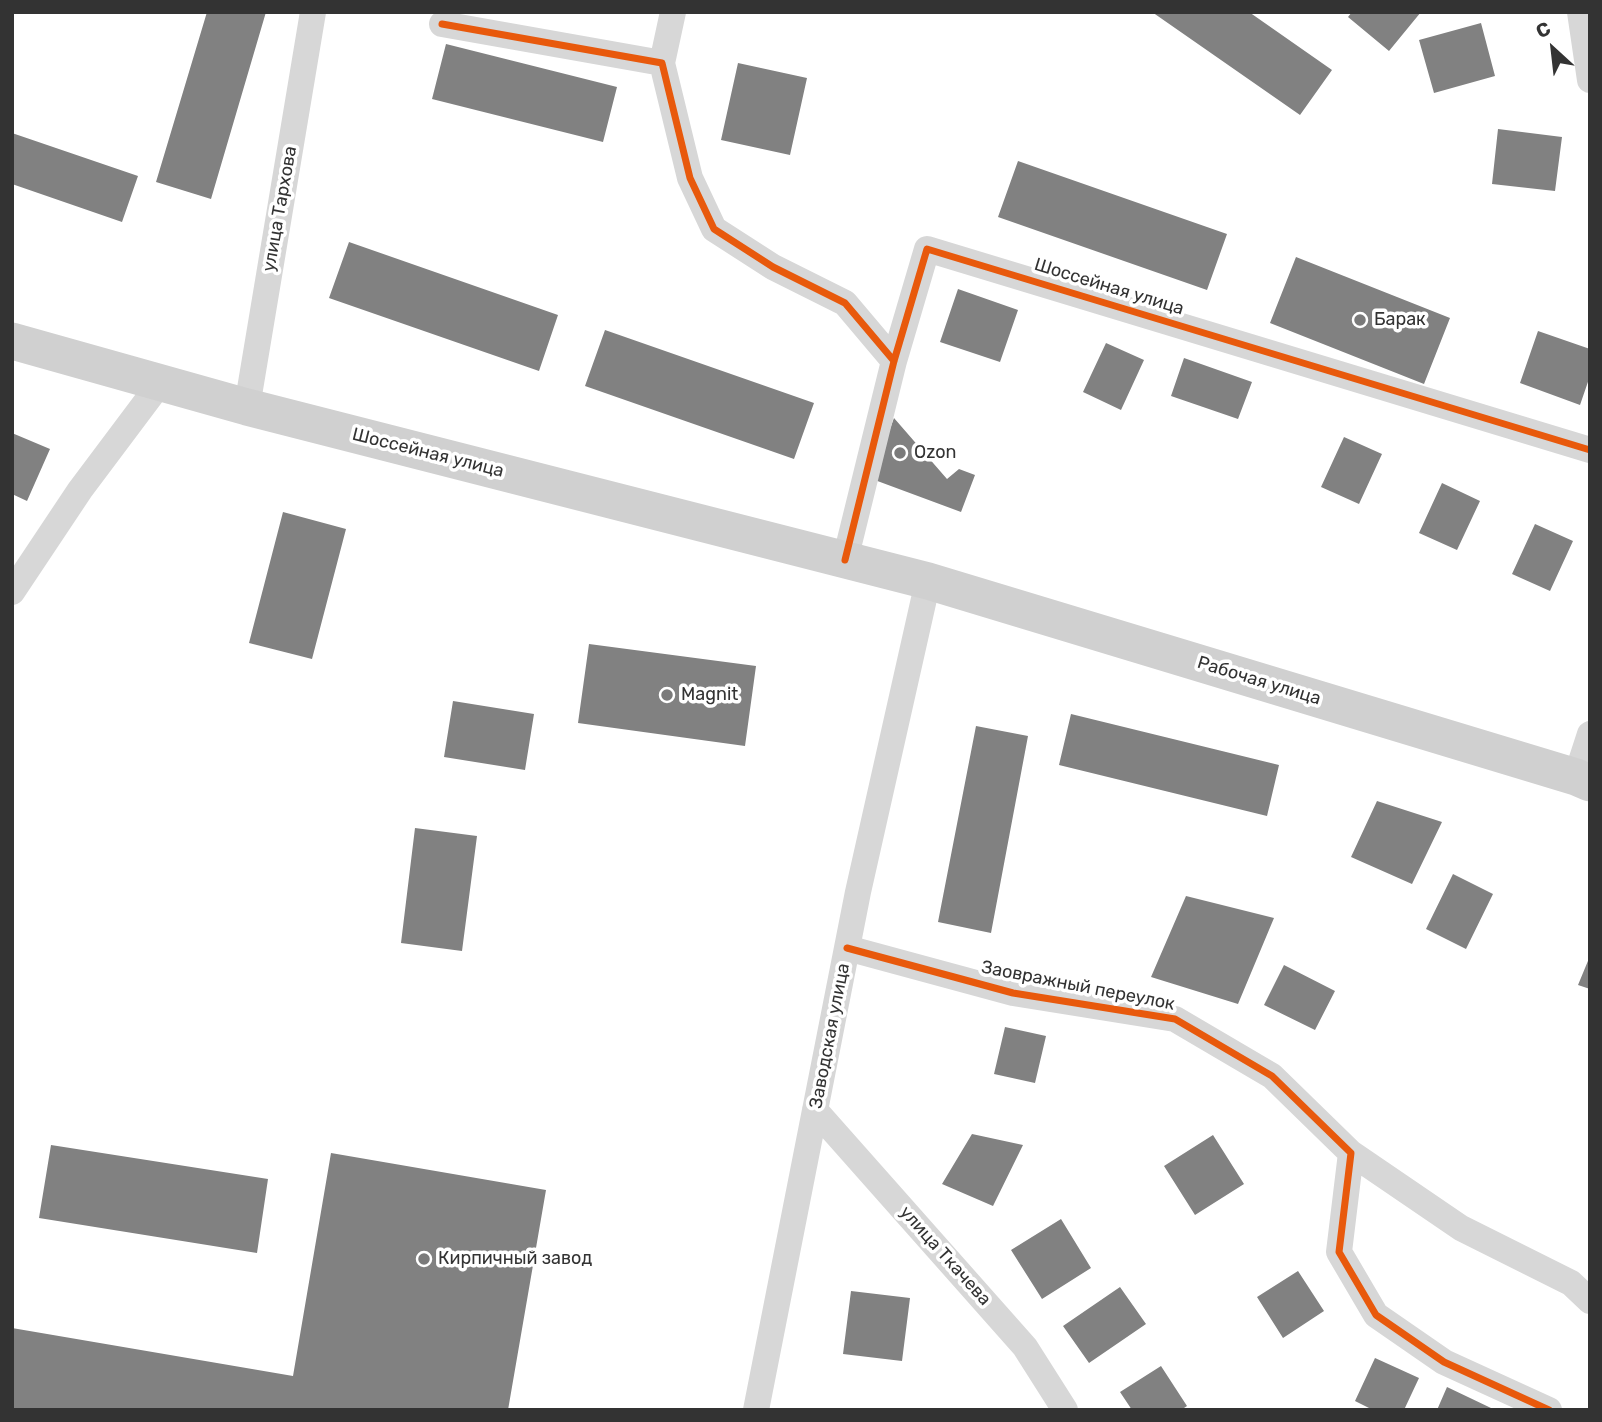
<!DOCTYPE html>
<meta charset="utf-8">
<style>
body{margin:0}
#map{position:relative;width:1602px;height:1422px;overflow:hidden;background:#fff;font-family:Rubik,sans-serif}
canvas{display:block}
.frame{position:absolute;inset:0;border:14px solid #333;pointer-events:none}
.north{position:absolute;left:1518px;top:14px;width:70px;height:70px;-webkit-text-stroke:5px #fff;paint-order:stroke;rotate:333deg;font-size:19px;font-weight:700;line-height:28px;text-align:center;color:#333}
.north::after{content:'';display:block;margin:auto;width:24px;height:32px;background:#333;clip-path:polygon(50% 0,100% 100%,50% 72%,0 100%)}
</style>
<div id="map">
<canvas width="1602" height="1422"></canvas>
<div class="frame"></div>
<div class="north">С</div>
</div>
<script>
const context = document.querySelector('canvas').getContext('2d');
context.lineJoin = 'round';
function paint(path, color) { context.fillStyle = color; context.fill(path, 'evenodd'); }
const shape = rows => new Path2D(rows.map(r => 'M' + r).join(''));
function stroke(path, color, width, dash) { context.strokeStyle = color; context.lineWidth = width; context.lineCap = dash ? 'butt' : 'round'; context.setLineDash(dash || []); context.stroke(path); }
function write(font, color, halo, rows, align = 'center') {
  context.font = font + ' Rubik,sans-serif'; context.lineWidth = 7; context.setLineDash([]); context.textBaseline = 'middle'; context.strokeStyle = halo; context.fillStyle = color; for (const [text, x, y, turn = 0] of rows) {
    context.save(); context.translate(x, y); context.rotate((+turn || 0) * Math.PI / 180); context.textAlign = isNaN(turn) ? turn : align; if (halo) context.strokeText(text, 0, 0); context.fillText(text, 0, 0); context.restore();
  }
}
const building = shape([
 [207,12,266,12,211,199,156,182],
 [1152,12,1249,12,1332,70,1300,115],
 [1352,12,1421,12,1389,51,1348,17],
 [1481,23,1495,76,1434,93,1419,40],
 [446,44,617,87,603,142,432,99],
 [738,63,807,78,790,155,721,140],
 [1498,129,1562,137,1555,191,1492,184],
 [12,133,138,176,122,222,12,184],
 [1018,161,1227,234,1207,290,998,217],
 [349,242,558,315,539,371,329,298],
 [1296,257,1450,318,1424,384,1270,323],
 [958,289,1018,310,1000,362,940,342],
 [605,330,814,403,794,459,585,386],
 [1538,331,1590,349,1590,376,1580,405,1520,383],
 [1106,343,1144,360,1121,410,1083,392],
 [1184,358,1252,382,1238,419,1171,396],
 [894,418,947,479,959,469,975,475,961,512,872,479],
 [12,433,50,449,27,501,12,494],
 [1344,437,1382,454,1359,504,1321,487],
 [1442,483,1480,501,1457,550,1419,533],
 [283,512,346,529,312,659,249,643],
 [1535,524,1573,541,1550,591,1512,574],
 [589,644,756,666,745,746,578,723],
 [453,701,534,714,525,770,444,757],
 [1071,714,1279,765,1267,816,1059,765],
 [976,726,1028,736,991,933,938,922],
 [1377,801,1442,822,1412,884,1351,857],
 [415,828,477,836,462,951,401,943],
 [1453,874,1493,894,1466,949,1426,929],
 [1186,896,1274,918,1238,1004,1151,977],
 [1590,956,1590,989,1578,985],
 [1284,965,1335,991,1315,1030,1264,1005],
 [1005,1027,1046,1036,1035,1083,994,1074],
 [972,1134,1023,1145,993,1206,942,1184],
 [1213,1135,1244,1184,1195,1215,1164,1166],
 [51,1145,268,1179,257,1253,39,1218],
 [331,1153,546,1190,508,1410,12,1410,12,1328,293,1376],
 [1061,1219,1091,1268,1042,1299,1011,1250],
 [1298,1271,1324,1311,1283,1338,1257,1297],
 [1120,1287,1146,1324,1089,1363,1063,1326],
 [851,1291,910,1298,902,1361,843,1354],
 [1375,1358,1419,1378,1404,1410,1373,1410,1355,1401],
 [1161,1366,1187,1406,1181,1410,1132,1410,1120,1392],
 [1447,1387,1491,1408,1490,1410,1437,1410]
]);
const minor = shape([
 [1580,12,1590,80],
 [442,24,662,63,690,178,714,229,773,267,845,303,894,361],
 [662,63,673,12],
 [247,407,313,12],
 [845,560,894,361,927,249,1590,450],
 [12,592,80,490,161,382],
 [1576,777,1590,734],
 [847,948,1013,993,1175,1019,1272,1076,1351,1153,1339,1252,1376,1315,1444,1362,1549,1410],
 [815,1110,1025,1347,1065,1410],
 [1351,1153,1461,1228,1571,1283,1590,1301],
 [756,1410,858,892,928,581]
]);
const secondary = shape([
 [12,341,247,407,928,581,1576,777,1590,783]
]);
const cycleway = shape([
 [442,24,662,63,690,178,714,229,773,267,845,303,894,361],
 [845,560,894,361,927,249,1590,450],
 [847,948,1013,993,1175,1019,1272,1076,1351,1153,1339,1252,1376,1315,1444,1362,1549,1410]
]);
const markers = [
 [1360,320,7,"#7a7a7a"],
 [900,453,7,"#7a7a7a"],
 [667,695,7,"#7a7a7a"],
 [424,1259,7,"#7a7a7a"]
];
const streetNames = [
 ["улица Тархова",280,209,-80],
 ["Шоссейная улица",1109,287,17],
 ["Шоссейная улица",428,453,14],
 ["Рабочая улица",1259,681,17],
 ["Заовражный переулок",1078,986,11],
 ["Заводская улица",830,1036,-79],
 ["улица Ткачева",945,1256,48]
];
const poiNames = [
 ["Барак",1374,320],
 ["Ozon",914,453],
 ["Magnit",681,695],
 ["Кирпичный завод",438,1259]
];
paint(building, '#818181');
stroke(minor, '#d7d7d7', 26);
stroke(secondary, '#d0d0d0', 37);
stroke(cycleway, '#e8590c', 7);
for (const [x, y, r, color] of markers) { const dot = new Path2D(); dot.arc(x, y, r, 0, 2 * Math.PI); context.fillStyle = color; context.fill(dot); stroke(dot, '#fff', 2.5); }
write('18px', '#333', '#fff', streetNames);
write('18px', '#333', '#fff', poiNames, 'left');
</script>
